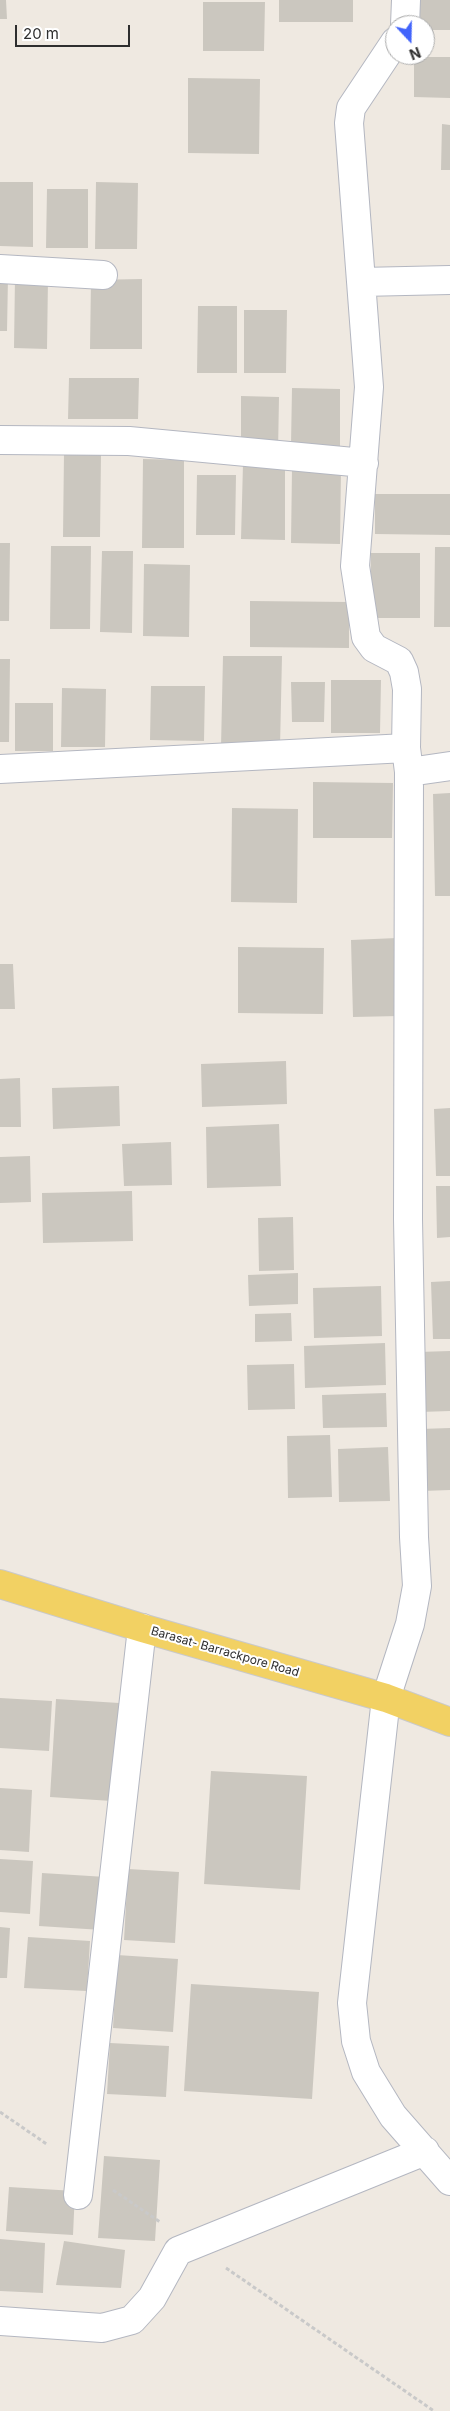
<!DOCTYPE html>
<style>
body{margin:0}
#map{position:relative;width:450px;height:2411px;overflow:hidden;background:#efe9e1;font-family:Inter,sans-serif}
canvas{display:block}
.north{position:absolute;left:385px;top:15px;width:50px;height:50px;box-sizing:border-box;background:#fff;border:1px solid #ababab;border-radius:50%;rotate:159deg;font-size:14px;font-weight:700;line-height:20px;text-align:center;color:#2e2e2e}
.north::after{content:'';display:block;margin:auto;width:18px;height:22px;background:#4264fb;clip-path:polygon(50% 0,100% 100%,50% 72%,0 100%)}
.scale{position:absolute;left:15px;top:25px;width:115px;height:22px;box-sizing:border-box;border:2px solid #2e2e2e;border-top:0;padding-left:6px;font-size:15px;line-height:18px;white-space:nowrap;color:#2e2e2e;-webkit-text-stroke:4px #fff;paint-order:stroke}
</style>
<div id="map">
<canvas width="450" height="2411"></canvas>
<div class="north">N</div>
<div class="scale">20 m</div>
</div>
<script>
const context = document.querySelector('canvas').getContext('2d');
context.lineJoin = 'round';
function paint(path, color) { context.fillStyle = color; context.fill(path, 'evenodd'); }
const shape = rows => new Path2D(rows.map(r => 'M' + r).join(''));
function stroke(path, color, width, dash) { context.strokeStyle = color; context.lineWidth = width; context.lineCap = dash ? 'butt' : 'round'; context.setLineDash(dash || []); context.stroke(path); }
function write(font, color, halo, rows, align = 'center') {
  context.font = font + ' Inter,sans-serif'; context.lineWidth = 4; context.setLineDash([]); context.textBaseline = 'middle'; context.strokeStyle = halo; context.fillStyle = color; for (const [text, x, y, turn = 0] of rows) {
    context.save(); context.translate(x, y); context.rotate((+turn || 0) * Math.PI / 180); context.textAlign = isNaN(turn) ? turn : align; if (halo) context.strokeText(text, 0, 0); context.fillText(text, 0, 0); context.restore();
  }
}
const building = shape([
 [0,0,6,0,7,19,0,19],
 [279,0,353,0,353,22,279,22],
 [420,0,450,0,450,30,425,30,425,25,420,25],
 [203,2,265,2,264,51,203,51],
 [414,57,450,57,450,98,414,97],
 [188,78,260,79,259,154,188,153],
 [442,124,450,125,450,170,441,170],
 [0,182,33,182,33,247,0,246],
 [96,182,138,183,137,249,95,249],
 [47,189,88,189,88,248,46,248],
 [0,277,8,277,7,331,0,331],
 [15,277,48,278,47,349,14,348],
 [142,279,142,349,90,349,91,280],
 [198,306,237,306,237,373,197,373],
 [244,310,287,310,286,373,244,373],
 [69,378,139,378,138,419,68,419],
 [292,388,340,389,340,446,291,445],
 [241,396,279,397,278,452,241,451],
 [64,453,101,454,100,537,63,537],
 [143,459,184,460,184,548,142,548],
 [243,464,285,465,285,540,241,539],
 [292,468,341,468,340,544,291,543],
 [197,475,236,475,235,535,196,535],
 [375,494,450,494,450,535,375,534],
 [0,543,10,543,9,621,0,621],
 [51,546,91,546,90,629,50,629],
 [435,547,450,547,450,627,434,627],
 [102,551,133,551,132,633,100,632],
 [371,553,420,553,420,618,370,618],
 [144,564,190,565,189,637,143,636],
 [250,601,349,602,349,648,250,647],
 [223,656,282,656,280,747,221,747],
 [0,659,10,659,9,742,0,742],
 [331,680,381,680,380,733,331,733],
 [291,682,325,682,324,722,292,722],
 [151,686,205,686,204,741,150,740],
 [62,688,106,689,105,747,61,747],
 [15,703,53,703,53,751,15,751],
 [313,782,393,783,392,838,313,838],
 [450,793,450,896,435,896,433,794],
 [232,808,298,809,297,903,231,902],
 [397,938,399,1016,353,1017,351,940],
 [238,947,324,948,323,1014,238,1013],
 [0,964,13,964,15,1009,0,1009],
 [286,1061,287,1104,202,1107,201,1064],
 [20,1078,21,1127,0,1127,0,1079],
 [119,1086,120,1126,53,1129,52,1088],
 [450,1108,450,1176,436,1176,434,1109],
 [279,1124,281,1186,207,1188,206,1127],
 [171,1142,172,1185,124,1186,122,1144],
 [30,1156,31,1202,0,1203,0,1157],
 [436,1186,450,1186,450,1237,437,1238],
 [132,1191,133,1241,43,1243,42,1193],
 [293,1217,294,1270,259,1271,258,1218],
 [298,1273,298,1304,249,1306,248,1275],
 [450,1281,450,1339,433,1339,431,1282],
 [381,1286,382,1336,314,1338,313,1288],
 [291,1313,292,1341,255,1342,255,1314],
 [385,1343,386,1385,305,1388,304,1346],
 [450,1351,450,1411,420,1412,418,1352],
 [294,1364,295,1409,248,1410,247,1365],
 [386,1393,387,1427,323,1428,322,1395],
 [450,1428,450,1490,422,1491,420,1429],
 [330,1435,332,1497,288,1498,287,1436],
 [388,1447,390,1501,339,1502,338,1449],
 [0,1698,52,1701,49,1751,0,1748],
 [56,1699,119,1703,112,1801,50,1797],
 [211,1771,307,1776,300,1890,204,1884],
 [0,1788,32,1790,29,1852,0,1850],
 [0,1859,33,1861,30,1914,0,1912],
 [128,1869,179,1872,175,1943,124,1940],
 [42,1873,106,1877,102,1930,39,1926],
 [0,1927,10,1928,7,1978,0,1978],
 [28,1937,90,1941,87,1991,24,1988],
 [117,1955,178,1959,173,2032,113,2028],
 [191,1984,319,1992,312,2099,184,2091],
 [110,2043,169,2046,166,2097,107,2094],
 [104,2156,160,2160,155,2241,98,2238],
 [9,2187,75,2191,73,2235,6,2231],
 [0,2239,45,2243,43,2293,0,2291],
 [64,2241,125,2250,121,2288,56,2285]
]);
const path = shape([
 [0,2112,48,2145],
 [113,2190,160,2222],
 [226,2268,434,2411]
]);
const minor = shape([
 [405,25,406,0],
 [395,42,351,108,349,123,369,387,355,566,366,637,374,648,399,661,404,672,407,689,406,748,409,772],
 [0,269,103,275],
 [361,282,450,280],
 [0,440,129,441,364,463],
 [450,766,409,772,408,1219,414,1537,417,1586,410,1624,386,1698,352,2003,356,2041,366,2072,393,2116,450,2181],
 [0,769,406,748],
 [78,2195,142,1628],
 [0,2321,102,2328,132,2320,152,2298,178,2251,425,2151]
]);
const major = shape([
 [0,1584,142,1628,386,1698,450,1722]
]);
const streetNames = [
 ["Barasat- Barrackpore Road",225,1652,16]
];
paint(building, '#cbc7bf');
stroke(minor, '#b4b7c1', 30);
stroke(major, '#c9c9c9', 30);
stroke(path, '#c9c9c9', 3, [4, 2.5]);
stroke(minor, '#fff', 28);
stroke(major, '#f2d163', 28);
write('12px', '#2e2e2e', '#fff', streetNames);
</script>
